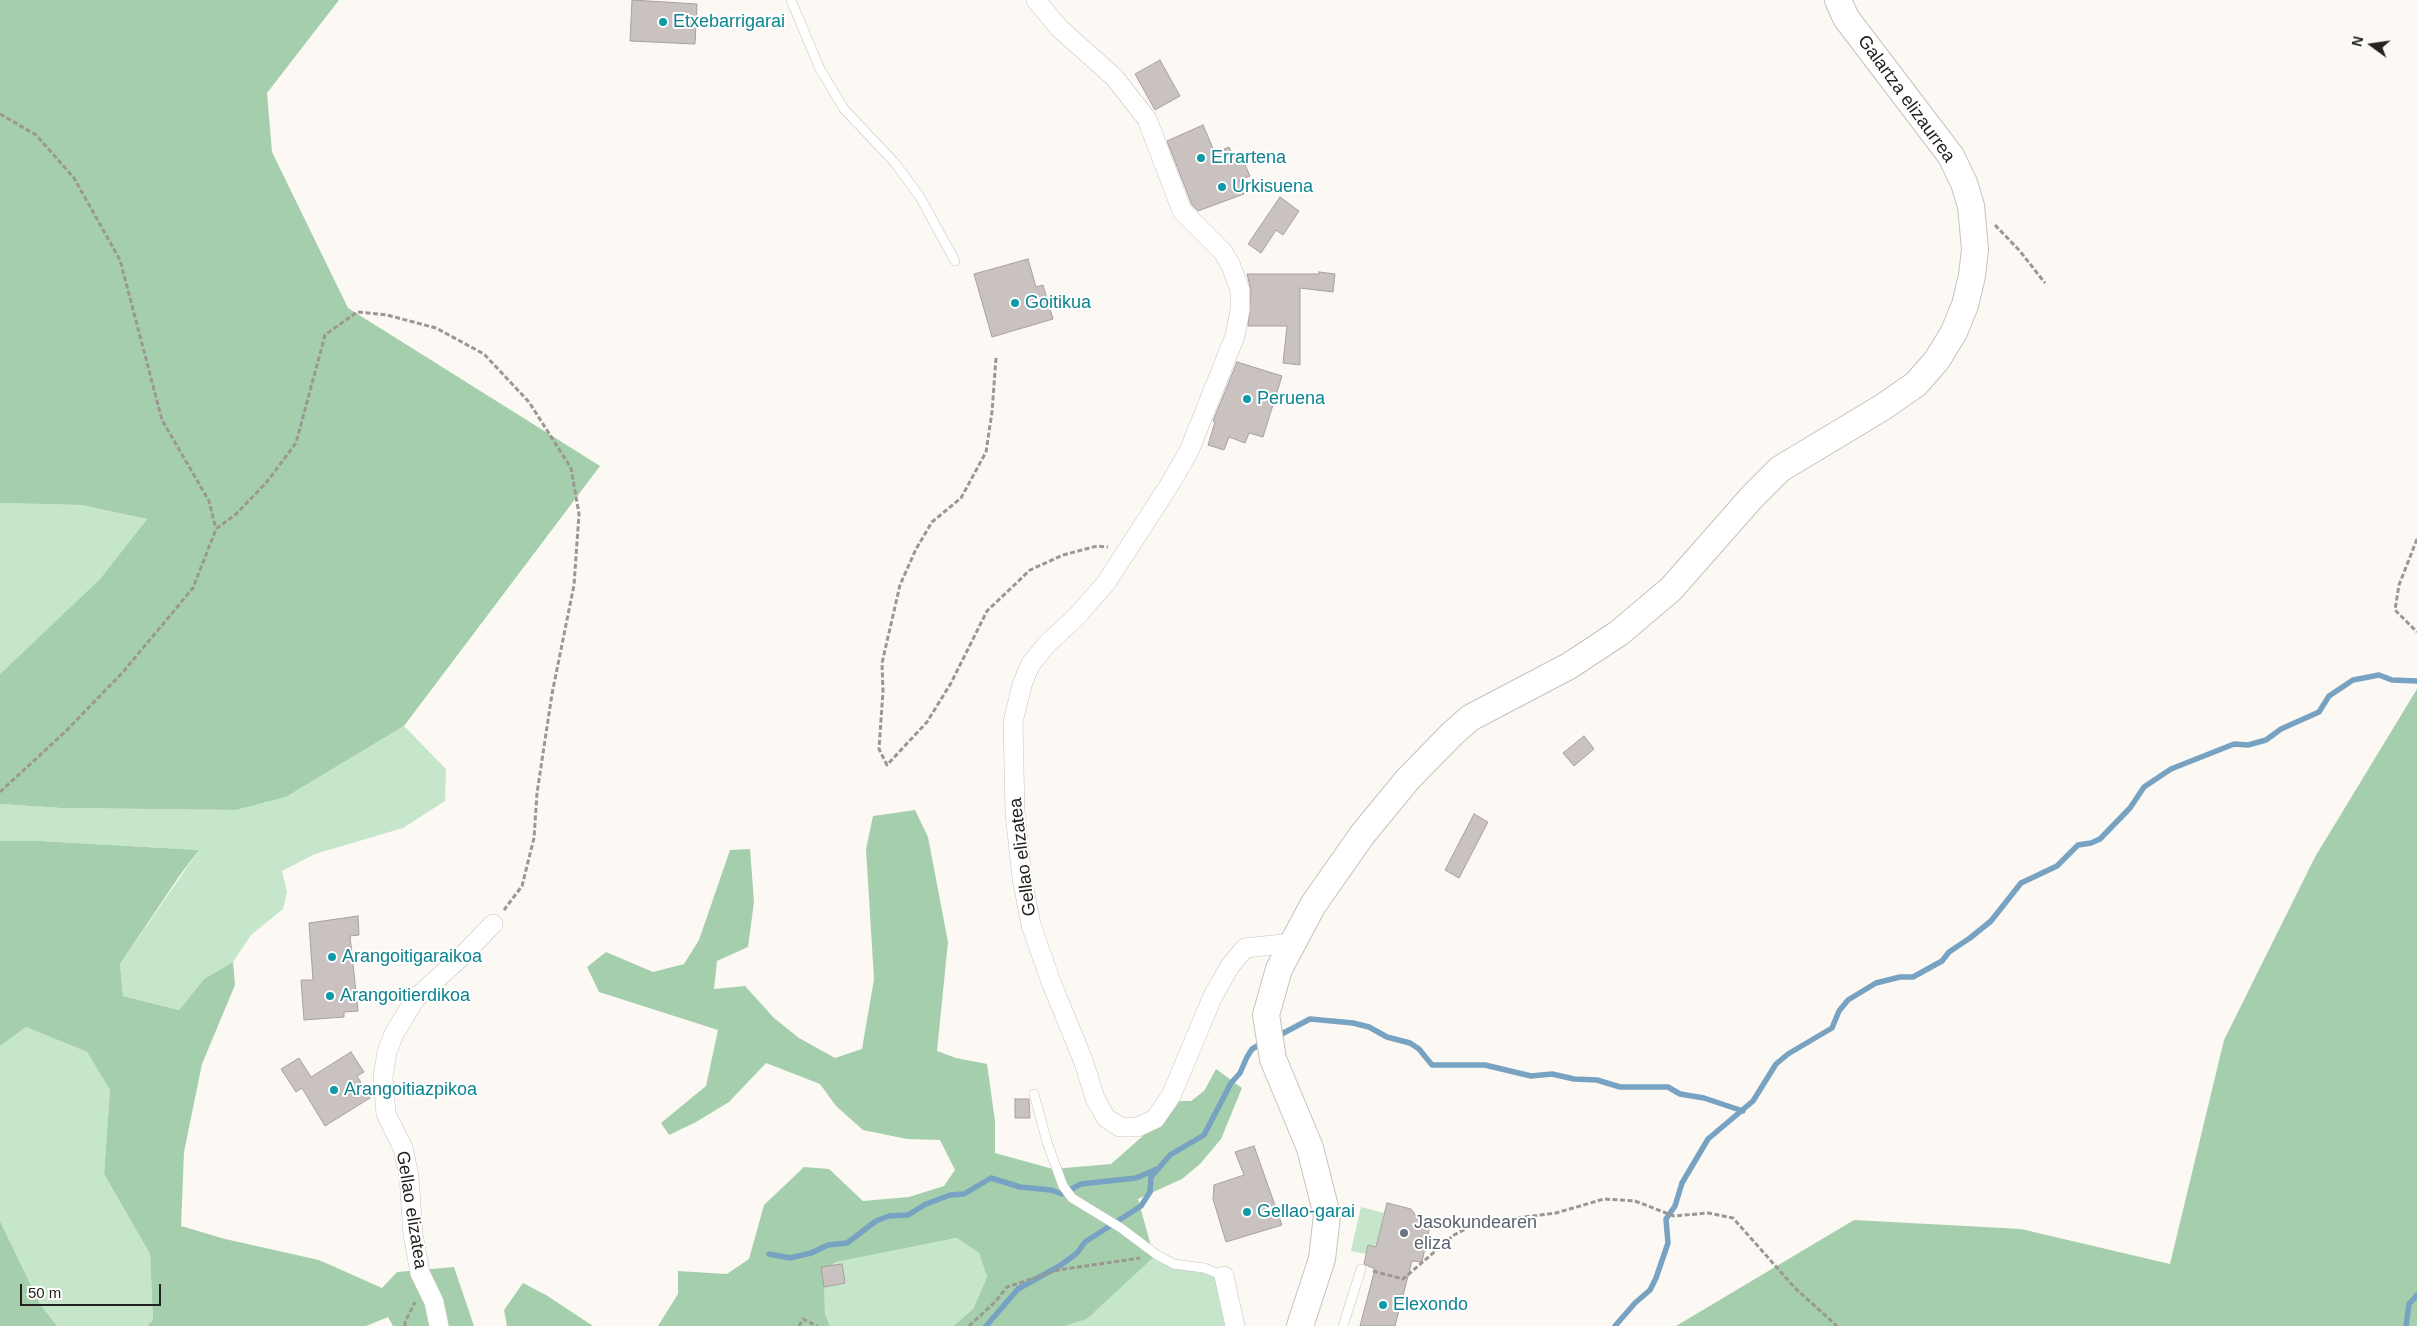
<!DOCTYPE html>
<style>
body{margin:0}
#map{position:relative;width:2417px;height:1326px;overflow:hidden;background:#fcf8f3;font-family:Helvetica,sans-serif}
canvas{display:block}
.north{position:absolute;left:2347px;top:20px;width:50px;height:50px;-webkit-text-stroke:4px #fff;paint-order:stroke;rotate:284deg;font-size:14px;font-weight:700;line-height:20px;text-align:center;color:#232220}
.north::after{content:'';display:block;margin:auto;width:18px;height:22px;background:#232220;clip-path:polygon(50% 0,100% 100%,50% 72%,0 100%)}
.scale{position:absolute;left:20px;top:1284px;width:141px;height:22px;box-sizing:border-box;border:2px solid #232220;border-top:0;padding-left:6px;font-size:15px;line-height:18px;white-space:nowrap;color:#232220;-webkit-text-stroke:4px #fff;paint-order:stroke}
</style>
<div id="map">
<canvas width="2417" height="1326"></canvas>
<div class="north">N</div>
<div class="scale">50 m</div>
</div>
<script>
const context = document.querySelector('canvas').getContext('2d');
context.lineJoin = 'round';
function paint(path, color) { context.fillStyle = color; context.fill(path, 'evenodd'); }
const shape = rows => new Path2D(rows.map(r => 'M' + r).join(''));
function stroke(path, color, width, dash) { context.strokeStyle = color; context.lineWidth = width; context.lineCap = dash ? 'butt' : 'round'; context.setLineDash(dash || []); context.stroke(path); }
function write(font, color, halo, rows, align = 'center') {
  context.font = font + ' Helvetica,sans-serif'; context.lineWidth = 4; context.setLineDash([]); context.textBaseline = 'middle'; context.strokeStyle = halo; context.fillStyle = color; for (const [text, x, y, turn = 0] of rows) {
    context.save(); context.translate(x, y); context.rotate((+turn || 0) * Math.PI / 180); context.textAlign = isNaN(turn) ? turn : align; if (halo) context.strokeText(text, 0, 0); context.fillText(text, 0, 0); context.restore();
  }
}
const green = shape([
 [0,503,81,505,147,519,100,579,0,674],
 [404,726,446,769,445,801,403,828,315,854,282,871,287,892,283,909,251,935,233,962,204,979,179,1010,123,996,120,964,199,850,40,841,0,841,0,804,61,808,236,810,286,797],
 [26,1027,87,1052,110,1090,104,1174,150,1254,153,1320,147,1326,57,1326,40,1304,0,1221,0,1046],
 [1361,1207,1384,1213,1376,1247,1368,1245,1366,1254,1351,1251],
 [958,1238,979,1253,987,1277,973,1309,953,1326,830,1326,825,1314,824,1270,836,1262],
 [1154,1257,1214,1268,1228,1326,1065,1326,1087,1319]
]);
const forest = shape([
 [0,0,339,0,267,93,272,152,348,308,600,466,404,726,286,797,236,810,61,808,0,804,0,674,100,579,147,519,81,505,0,503],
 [2417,689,2417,1326,1676,1326,1854,1220,2021,1229,2170,1264,2224,1040,2315,857],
 [915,810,928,837,948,942,937,1051,956,1058,987,1064,995,1121,995,1153,1053,1169,1111,1164,1152,1128,1174,1101,1191,1101,1204,1091,1216,1069,1242,1088,1221,1139,1200,1164,1182,1179,1138,1199,1154,1257,1087,1319,1065,1326,953,1326,973,1309,987,1277,979,1253,957,1238,836,1262,824,1270,825,1314,830,1326,658,1326,678,1294,678,1271,727,1274,749,1259,764,1205,804,1167,829,1169,863,1201,909,1197,944,1186,955,1170,940,1140,907,1139,863,1130,836,1106,820,1084,766,1063,729,1102,696,1122,669,1135,661,1123,706,1086,718,1030,599,992,587,967,606,952,653,972,684,964,699,940,730,850,750,849,754,902,748,947,717,961,714,989,745,986,774,1018,799,1038,835,1058,862,1049,874,979,866,849,873,816],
 [0,841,40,841,199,850,180,875,120,964,123,996,179,1010,204,979,233,962,235,985,202,1064,184,1152,181,1226,225,1239,319,1260,382,1288,397,1272,454,1267,474,1326,393,1326,388,1317,366,1326,147,1326,153,1320,150,1254,104,1174,110,1090,87,1052,26,1027,0,1046],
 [0,1221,40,1304,57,1326,0,1326],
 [523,1283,546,1295,593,1326,507,1326,504,1310]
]);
const stream = shape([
 [1276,1037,1310,1019,1353,1023,1369,1027,1387,1037,1410,1043,1419,1049,1432,1065,1485,1065,1531,1076,1552,1074,1574,1079,1597,1080,1620,1087,1668,1087,1680,1094,1704,1098,1743,1111],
 [769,1254,790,1258,811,1253,828,1245,847,1243,876,1221,889,1216,908,1215,926,1204,950,1195,964,1194,991,1178,1020,1187,1051,1190,1062,1194,1081,1184,1136,1178,1159,1168],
 [986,1326,1018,1289,1061,1265,1077,1253,1085,1242,1141,1206,1150,1192,1151,1177,1170,1155,1204,1135,1231,1083,1240,1073,1247,1057,1252,1049,1259,1045],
 [1615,1326,1635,1303,1650,1290,1656,1278,1668,1243,1666,1219,1675,1206,1682,1183,1708,1139,1753,1101,1776,1064,1788,1054,1832,1028,1839,1011,1848,1000,1876,983,1900,977,1913,977,1942,961,1949,952,1970,938,1991,921,2021,883,2057,866,2078,845,2091,843,2100,839,2130,808,2144,787,2171,769,2234,744,2248,745,2266,740,2281,729,2319,712,2329,696,2353,680,2379,675,2392,680,2417,681],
 [2406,1326,2409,1304,2417,1295]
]);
const building = shape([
 [632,0,697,4,695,44,630,41,632,0],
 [1160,60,1180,96,1155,110,1135,74,1160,60],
 [1203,125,1215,153,1229,147,1236,162,1243,160,1250,176,1239,180,1244,194,1198,211,1192,205,1167,141,1203,125],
 [1280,197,1299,211,1283,235,1276,230,1261,253,1248,244,1280,197],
 [1028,259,1036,287,1043,285,1053,319,992,337,974,274,1028,259],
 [1319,272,1335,274,1333,292,1300,288,1300,365,1283,363,1287,326,1248,326,1251,290,1247,274,1319,274,1319,272],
 [1237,362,1282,376,1263,437,1249,433,1245,443,1229,437,1224,450,1208,445,1215,422,1213,421,1237,362],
 [1584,736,1594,749,1574,766,1563,753,1584,736],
 [1474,814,1488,822,1459,878,1445,870,1474,814],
 [358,916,359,935,350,936,358,1011,344,1012,344,1017,304,1020,301,980,313,980,309,923,358,916],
 [351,1052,364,1072,357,1076,370,1098,325,1126,302,1088,296,1092,281,1069,299,1058,311,1077,351,1052],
 [1015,1099,1029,1099,1030,1118,1015,1118,1015,1099],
 [1254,1146,1282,1225,1226,1242,1213,1199,1214,1185,1244,1175,1235,1152,1254,1146],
 [1387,1203,1411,1209,1418,1218,1431,1221,1422,1262,1412,1261,1395,1326,1360,1326,1375,1269,1364,1264,1368,1245,1376,1247,1387,1203],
 [842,1264,845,1283,824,1287,821,1267,842,1264]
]);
const path = shape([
 [0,114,36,135,74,178,120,260,162,420,209,501,216,529],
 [1995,225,2019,250,2045,283],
 [996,358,992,412,986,452,961,498,932,522,916,549,900,585,882,663,883,691,879,749,887,765,927,722,951,683,987,611,1030,570,1063,555,1097,546,1108,547],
 [2417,539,2399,585,2395,610,2417,632],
 [0,792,66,731,123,672,193,588,216,529,236,514,266,483,296,443,325,335,357,312,387,315,436,328,484,354,529,402,571,468,579,514,574,585,552,694,537,793,534,838,522,886,504,910],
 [1373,1271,1403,1279,1454,1235,1477,1223,1556,1213,1604,1199,1635,1201,1674,1216,1708,1213,1733,1218,1795,1288,1837,1326],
 [405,1326,405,1322,415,1302],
 [799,1326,803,1319,817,1326],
 [969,1326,995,1302,1007,1287,1058,1270,1140,1258]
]);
const lane = shape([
 [791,0,820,69,844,109,895,163,920,197,955,261],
 [1034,1094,1047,1142,1063,1186,1072,1198,1121,1228,1157,1255,1174,1264,1204,1268,1224,1276],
 [1343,1326,1361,1269]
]);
const street = shape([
 [1036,0,1059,28,1114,77,1147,119,1182,211,1223,252,1231,266,1240,290,1240,310,1235,336,1189,451,1170,484,1106,583,1077,616,1046,645,1030,665,1022,685,1013,722,1015,813,1022,878,1031,925,1051,982,1083,1060,1095,1098,1106,1118,1120,1127,1138,1127,1155,1119,1171,1096,1213,996,1230,966,1245,948,1292,943],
 [1224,1276,1235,1326],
 [439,1326,434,1302,420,1273,413,1234,409,1176,403,1148,386,1114,383,1077,387,1052,394,1034,415,999,462,956,493,924]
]);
const secondary = shape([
 [1300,1326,1322,1259,1327,1215,1310,1148,1273,1059,1266,1015,1279,969,1313,905,1362,835,1408,779,1452,734,1470,718,1569,666,1619,633,1671,589,1752,497,1780,469,1883,407,1916,384,1937,360,1954,332,1965,305,1972,276,1975,249,1971,206,1964,183,1951,156,1846,18,1838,0]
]);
const markers = [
 [663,22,5,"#0f9aa8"],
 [1201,158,5,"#0f9aa8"],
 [1222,187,5,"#0f9aa8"],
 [1015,303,5,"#0f9aa8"],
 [1247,399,5,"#0f9aa8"],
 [332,957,5,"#0f9aa8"],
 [330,996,5,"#0f9aa8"],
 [334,1090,5,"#0f9aa8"],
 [1247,1212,5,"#0f9aa8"],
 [1404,1233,5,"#6b7280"],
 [1383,1305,5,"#0f9aa8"]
];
const cultureNames = [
 ["Etxebarrigarai",673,22],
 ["Errartena",1211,158],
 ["Urkisuena",1232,187],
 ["Goitikua",1025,303],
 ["Peruena",1257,399],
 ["Arangoitigaraikoa",342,957],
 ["Arangoitierdikoa",340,996],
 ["Arangoitiazpikoa",344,1090],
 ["Gellao-garai",1257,1212],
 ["Elexondo",1393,1305]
];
const streetNames = [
 ["Galartza elizaurrea",1906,99,54],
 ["Gellao elizatea",1023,857,-97],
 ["Gellao elizatea",411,1210,81]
];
const worshipNames = [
 ["Jasokundearen",1414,1223],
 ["eliza",1414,1244]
];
paint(green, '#c5e6ca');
paint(forest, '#a5cfac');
stroke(stream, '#78a2c2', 5.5);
paint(building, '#c9c2c0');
stroke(building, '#a7a09e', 1);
stroke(lane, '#c6c3bd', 10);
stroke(street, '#c6c3bd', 20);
stroke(secondary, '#c6c3bd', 28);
stroke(path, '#9b9894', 3, [5, 2.5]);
stroke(lane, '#fff', 9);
stroke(street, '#fff', 19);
stroke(secondary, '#fff', 26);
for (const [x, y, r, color] of markers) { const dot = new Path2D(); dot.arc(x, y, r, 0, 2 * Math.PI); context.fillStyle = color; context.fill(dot); stroke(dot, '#fff', 2); }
write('18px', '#0d838f', '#fff', cultureNames, 'left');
write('18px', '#232220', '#fff', streetNames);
write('18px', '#5b616d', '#fff', worshipNames, 'left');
</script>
